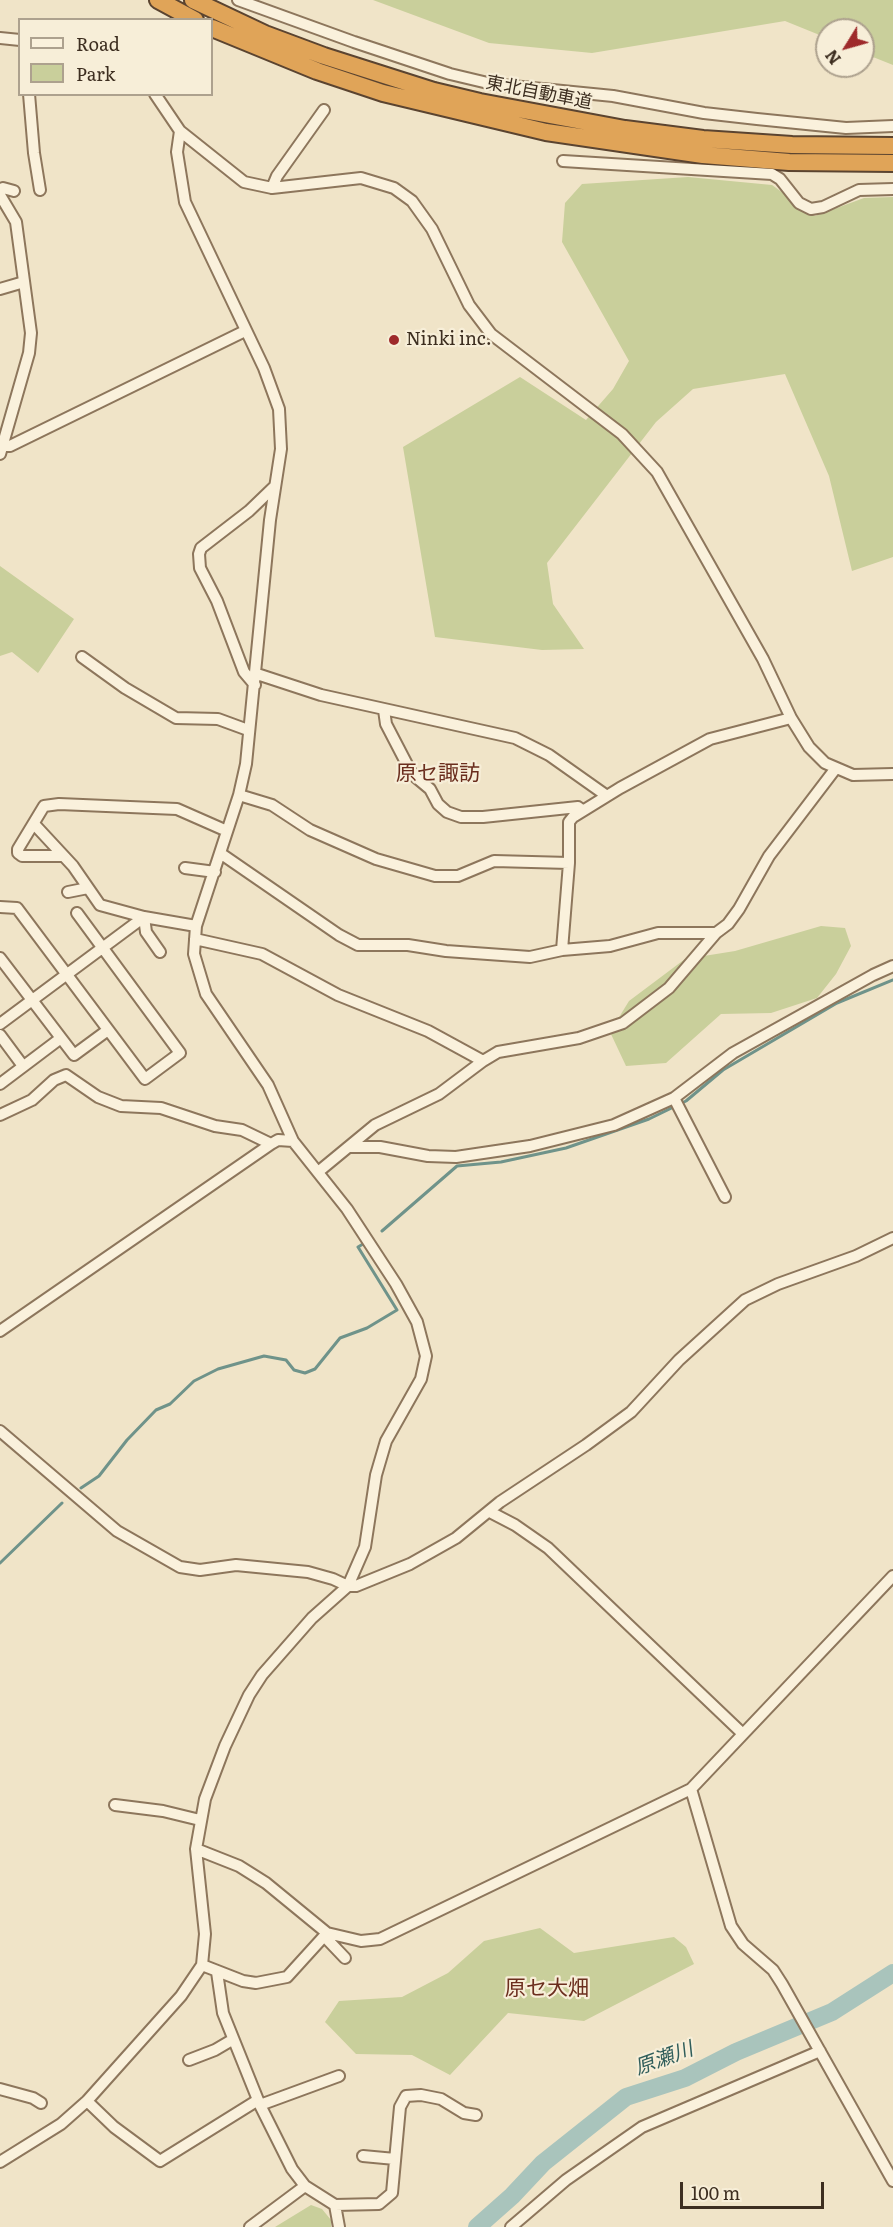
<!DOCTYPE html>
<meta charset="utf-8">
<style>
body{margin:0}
#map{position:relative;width:893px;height:2227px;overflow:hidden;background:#f0e4c8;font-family:Literata,serif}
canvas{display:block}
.legend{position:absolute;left:18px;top:18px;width:195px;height:78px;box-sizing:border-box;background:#f7eed8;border:2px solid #ada18e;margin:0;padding:8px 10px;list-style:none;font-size:18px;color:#3d2e20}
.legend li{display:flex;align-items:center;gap:12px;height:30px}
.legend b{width:30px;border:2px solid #ada18e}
.north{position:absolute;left:815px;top:18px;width:60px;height:60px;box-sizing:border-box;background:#f7eed8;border:2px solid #ada18e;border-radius:50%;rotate:233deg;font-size:16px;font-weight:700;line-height:24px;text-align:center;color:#3d2e20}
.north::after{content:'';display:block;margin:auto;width:21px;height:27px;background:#9e2a2b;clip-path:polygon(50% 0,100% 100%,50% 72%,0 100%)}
.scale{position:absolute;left:680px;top:2182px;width:144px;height:27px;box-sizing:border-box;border:3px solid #3d2e20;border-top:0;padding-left:8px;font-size:18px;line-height:21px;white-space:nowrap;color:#3d2e20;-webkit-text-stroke:4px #f7eed8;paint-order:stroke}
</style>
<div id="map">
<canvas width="893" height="2227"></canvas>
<ul class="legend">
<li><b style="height:8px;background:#faf1dc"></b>Road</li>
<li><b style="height:16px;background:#c9cf9b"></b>Park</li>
</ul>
<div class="north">N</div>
<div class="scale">100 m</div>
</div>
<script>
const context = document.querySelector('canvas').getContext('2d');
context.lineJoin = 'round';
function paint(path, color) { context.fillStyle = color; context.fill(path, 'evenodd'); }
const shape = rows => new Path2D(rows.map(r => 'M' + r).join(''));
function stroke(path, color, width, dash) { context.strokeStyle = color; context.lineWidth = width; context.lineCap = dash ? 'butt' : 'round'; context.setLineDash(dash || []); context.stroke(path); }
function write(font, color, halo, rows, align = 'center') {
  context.font = font + ' Literata,"Noto Sans JP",serif'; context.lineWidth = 4.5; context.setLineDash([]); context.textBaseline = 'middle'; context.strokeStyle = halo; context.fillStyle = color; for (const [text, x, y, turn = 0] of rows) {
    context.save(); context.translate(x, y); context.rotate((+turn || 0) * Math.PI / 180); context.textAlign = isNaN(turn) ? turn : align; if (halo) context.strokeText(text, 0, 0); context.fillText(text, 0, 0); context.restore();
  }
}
const green = shape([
 [373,0,893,0,893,65,863,53,863,30,827,30,827,38,785,21,592,53,489,43],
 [688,177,772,185,815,216,864,198,893,197,893,557,852,571,829,476,785,374,693,389,656,422,547,563,553,604,584,649,542,650,435,637,403,447,520,377,586,420,613,389,629,361,562,242,565,203,582,184],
 [0,566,74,619,38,673,12,652,0,656],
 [821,926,845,928,851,946,836,974,817,998,771,1013,721,1014,666,1063,626,1066,610,1032,629,1001,685,959,735,951],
 [540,1928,574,1953,674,1937,686,1947,694,1964,584,2021,508,2013,450,2075,412,2055,356,2054,325,2022,339,2001,402,1997,448,1973,484,1941],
 [311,2205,322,2209,331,2220,331,2227,275,2227]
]);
const stream = shape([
 [382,1231,457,1166,501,1162,566,1148,649,1119,686,1101,723,1070,837,1003,893,980],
 [81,1488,99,1476,127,1440,156,1410,170,1404,194,1381,218,1369,264,1356,286,1360,294,1370,305,1373,315,1369,340,1338,367,1328,397,1310,358,1247,363,1244],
 [0,1563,62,1503]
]);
const river = shape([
 [477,2227,512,2196,543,2163,626,2097,685,2078,736,2052,832,2012,893,1973]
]);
const minor = shape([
 [238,0,354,42,450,74,492,84,613,96,704,113,757,119,846,128,893,126],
 [0,38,20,40],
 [29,94,34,153,40,190],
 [155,94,180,131,244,182,272,188,361,178,394,188,412,201,432,229,469,305,491,334,622,434,657,472,763,659,791,718,809,747,825,763,853,775,893,774],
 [563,161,772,174,780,179,799,203,811,209,823,207,859,190,893,189],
 [272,188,277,176,324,110],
 [0,190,3,188,14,191],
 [0,195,16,222,31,333,29,353,0,454],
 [0,289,24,282],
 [2,446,10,446,245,331],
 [82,657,125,688,176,718,218,719,248,730],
 [257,674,321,695,515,738,549,755,607,796],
 [255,685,244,672,217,601,200,568,199,554,201,548,249,511,275,486],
 [384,710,386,724,412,774,430,789,438,804,447,812,461,817,483,817,578,807,582,810],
 [239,795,272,805,310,830,376,859,435,876,458,876,494,861,569,863],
 [34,824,73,866,100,905,144,917,146,932,160,952],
 [220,853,339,935,358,945,408,945,446,951,530,957,562,950,610,946,658,933,716,933,728,924,739,909,769,856,836,768],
 [62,856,22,856,18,853,18,849,44,806,59,804,177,809,227,831],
 [185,868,215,872],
 [68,892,88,888],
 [0,907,17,908,145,1079,180,1053,77,913],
 [195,939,262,954,338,995,428,1031,483,1061,439,1094,375,1125,318,1172],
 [562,950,569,863,569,822,573,817,620,788,710,739,791,718],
 [0,958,61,1038,0,1084],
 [0,1024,144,917,196,926],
 [0,1035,23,1066],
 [61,1038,74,1055,108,1030],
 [483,1061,498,1052,579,1038,623,1023,669,988,716,933],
 [674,1098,725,1197],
 [0,1115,32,1100,54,1080,66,1075,98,1097,121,1106,161,1108,215,1126,242,1130,271,1144],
 [350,1147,380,1147,428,1156,456,1157,530,1146,614,1125,674,1098,733,1053,873,975,893,966],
 [0,1331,271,1144,278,1140,293,1141],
 [0,1431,117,1531,180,1567,200,1570,236,1565,308,1572,333,1579,348,1586,356,1586,410,1564,456,1538,500,1502,586,1445,631,1412,679,1360,745,1300,778,1284,856,1256,893,1238],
 [490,1512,515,1525,548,1548,743,1734],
 [691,1789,731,1926,743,1944,773,1970,782,1984,893,2181],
 [115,1805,163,1811,200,1820],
 [196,1849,239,1866,266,1883,327,1933,361,1941,380,1939,691,1789,893,1576],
 [325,1937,345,1958],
 [202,1965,243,1981,256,1983,287,1977,327,1933],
 [217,1972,223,2013,260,2105,292,2169,305,2186,335,2205,339,2227],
 [189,2060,215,2050,232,2040],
 [0,2089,33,2098,41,2103],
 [87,2101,114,2127,160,2161,258,2100],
 [260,2105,339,2076],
 [363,2156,395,2159],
 [0,2162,61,2124,87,2101,181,1996,202,1965,205,1934,196,1849,205,1799,225,1746,249,1695,262,1675,312,1618,348,1586,365,1547,376,1475,386,1441,421,1379,426,1356,417,1322,396,1284,347,1209,293,1141,268,1085,206,994,194,954,196,926,239,795,246,764,270,520,281,449,279,409,264,368,185,202,177,152,180,131],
 [335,2205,379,2204,392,2193,400,2107,406,2096,421,2095,441,2099,464,2113,476,2115],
 [250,2227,305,2186],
 [511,2227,566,2180,642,2127,820,2051]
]);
const highway = shape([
 [158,0,195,20],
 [193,0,265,34,324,56,434,91,480,102,625,129,703,139,792,145,893,146],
 [212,28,317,71,383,93,546,132,703,155,789,162,893,163]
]);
const markers = [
 [394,340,6,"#9e2a2b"]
];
const streetNames = [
 ["東北自動車道",539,93,11]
];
const poiNames = [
 ["Ninki inc.",406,340]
];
const waterNames = [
 ["原瀬川",664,2059,-20]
];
const quarterNames = [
 ["原セ諏訪",438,774],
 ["原セ大畑",547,1989]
];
paint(green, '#c9cf9b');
stroke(stream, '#6f938a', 3);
stroke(river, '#a9c4bc', 18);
stroke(minor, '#8d765c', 14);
stroke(highway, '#5b4430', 20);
stroke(minor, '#faf1dc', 10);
stroke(highway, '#e0a458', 16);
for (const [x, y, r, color] of markers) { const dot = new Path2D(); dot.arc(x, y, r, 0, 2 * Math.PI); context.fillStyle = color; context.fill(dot); stroke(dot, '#f7eed8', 2); }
write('18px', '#3d2e20', '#f7eed8', streetNames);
write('18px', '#3d2e20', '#f7eed8', poiNames, 'left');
write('italic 20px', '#2f5d5a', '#f7eed8', waterNames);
write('21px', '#6b2e1e', '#f7eed8', quarterNames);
</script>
